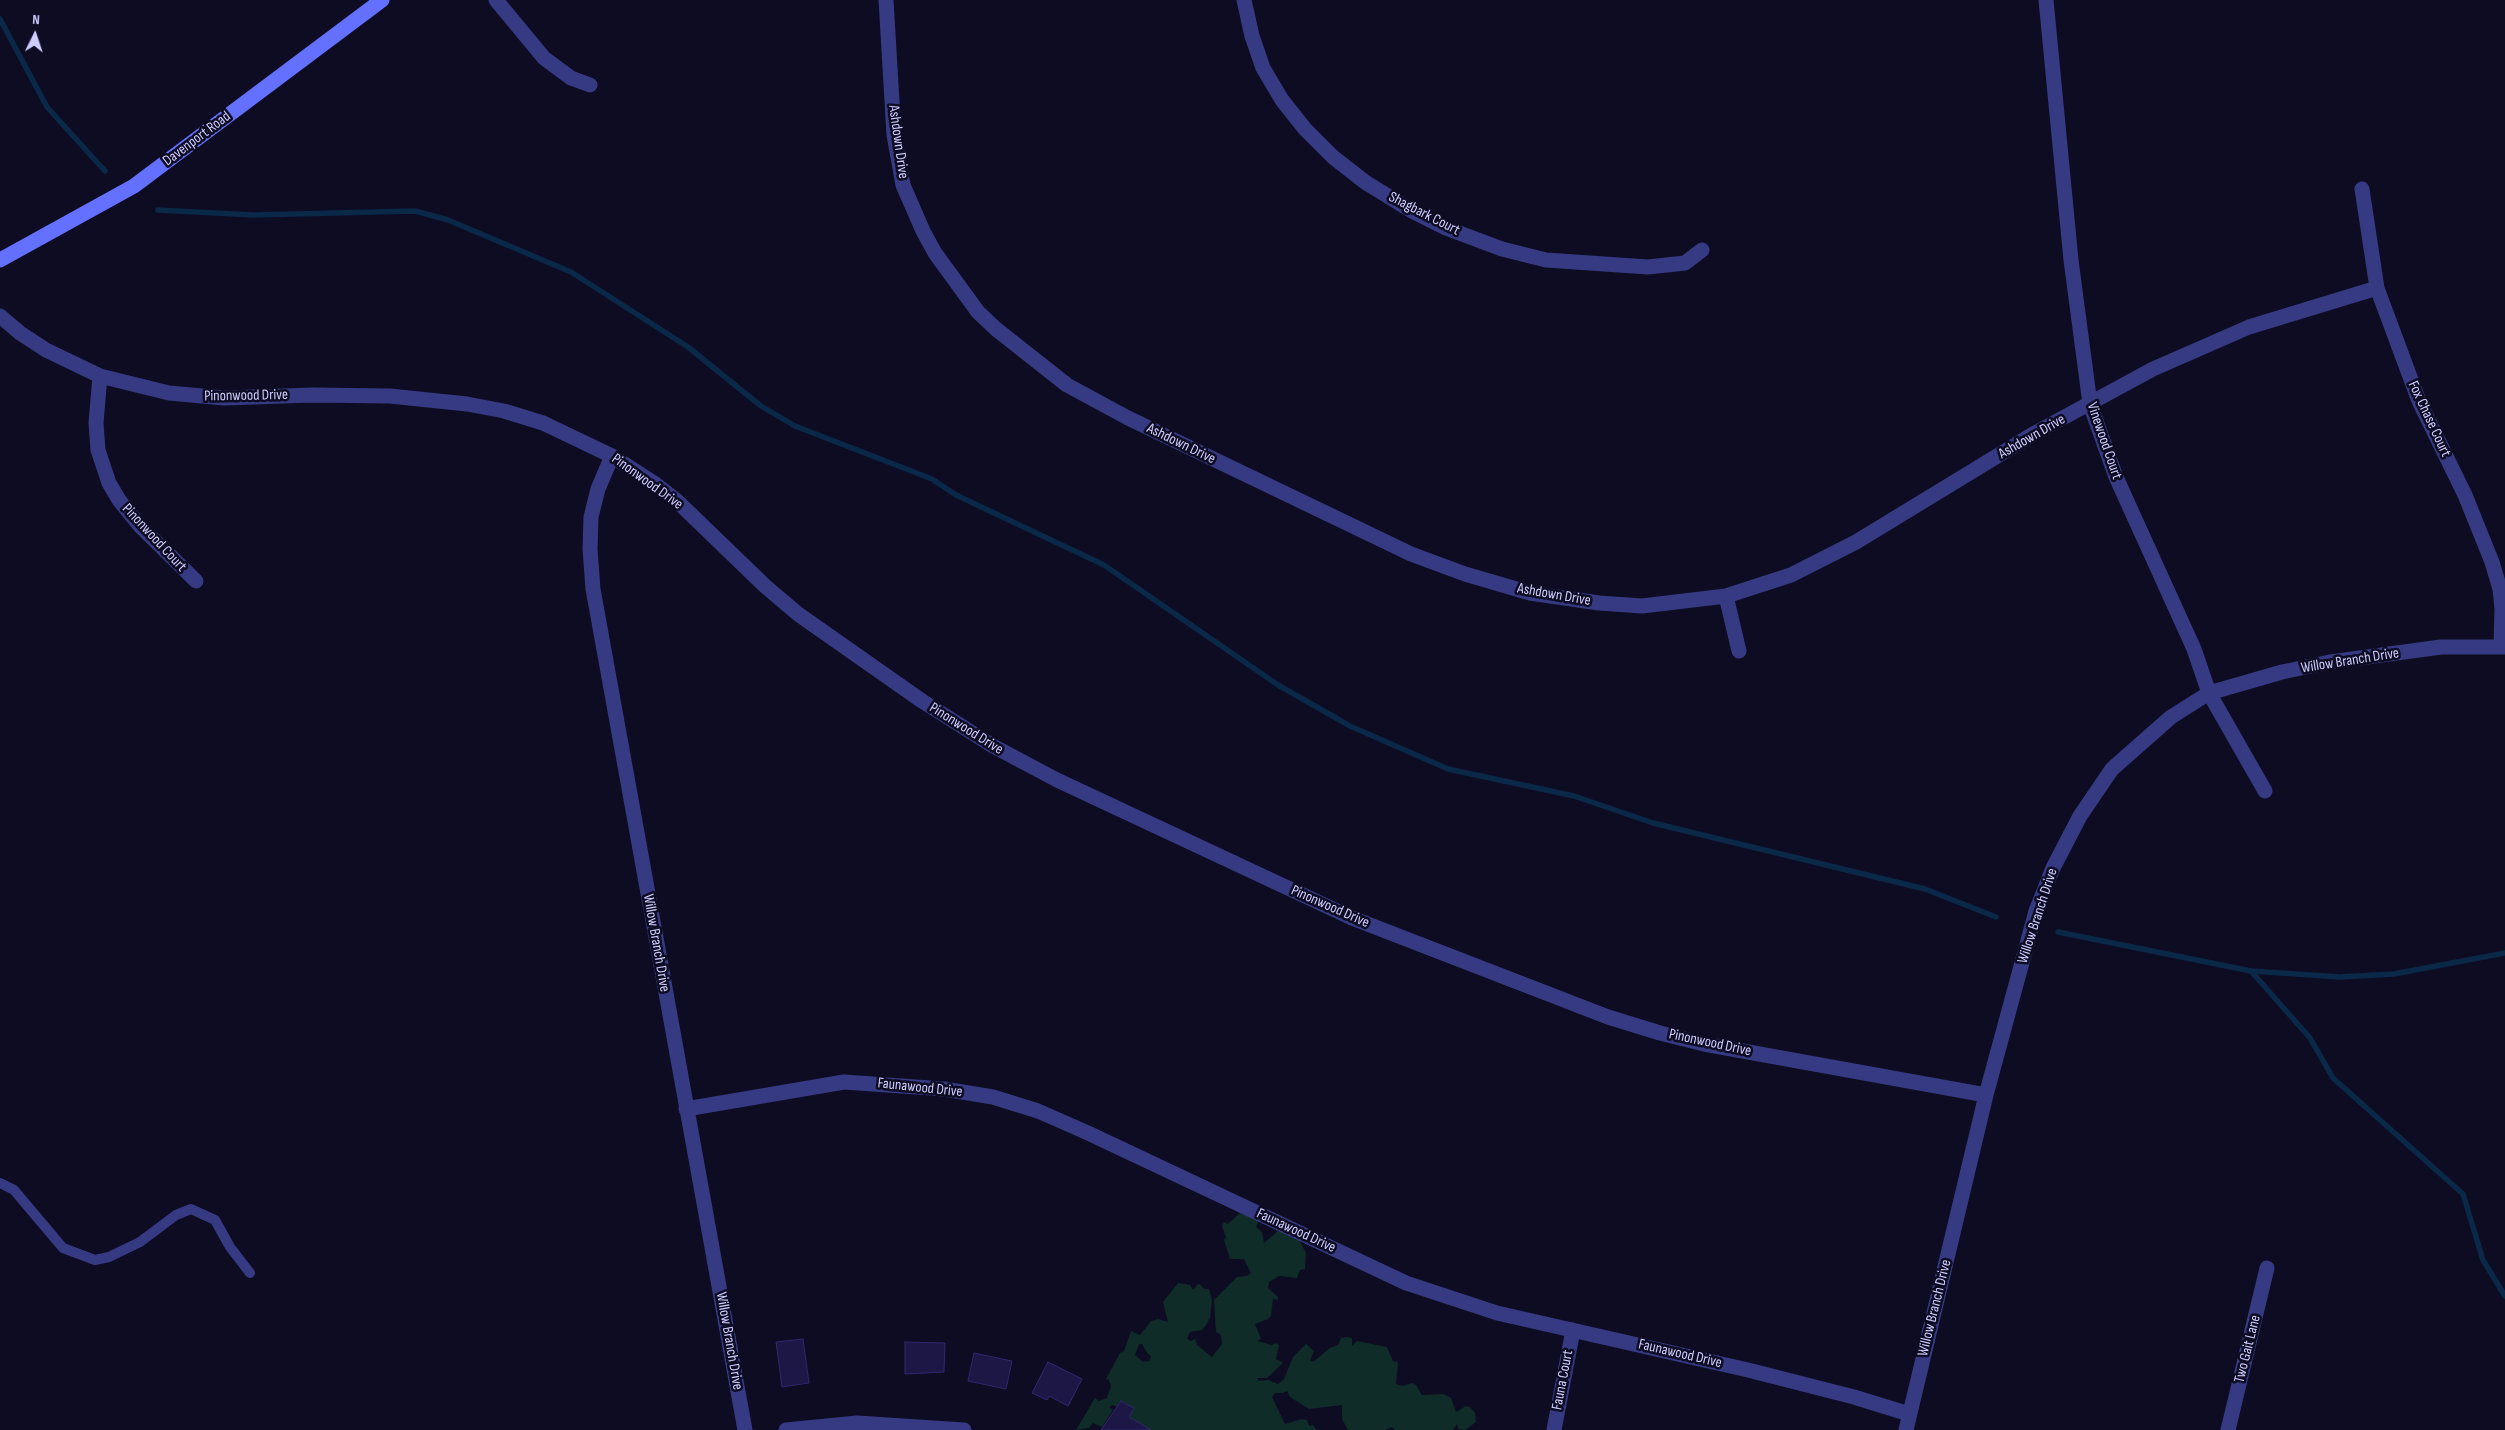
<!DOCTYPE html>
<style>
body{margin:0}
#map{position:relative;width:2505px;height:1430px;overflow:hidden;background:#0e0c22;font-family:"Sofia Sans Condensed",sans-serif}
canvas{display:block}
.north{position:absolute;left:10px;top:10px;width:50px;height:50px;-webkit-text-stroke:4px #0e0c22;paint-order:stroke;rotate:4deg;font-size:14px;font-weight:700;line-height:20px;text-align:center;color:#cecdff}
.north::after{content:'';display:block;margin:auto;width:18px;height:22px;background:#cecdff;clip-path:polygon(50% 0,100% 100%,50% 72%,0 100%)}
</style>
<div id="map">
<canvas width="2505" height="1430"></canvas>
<div class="north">N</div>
</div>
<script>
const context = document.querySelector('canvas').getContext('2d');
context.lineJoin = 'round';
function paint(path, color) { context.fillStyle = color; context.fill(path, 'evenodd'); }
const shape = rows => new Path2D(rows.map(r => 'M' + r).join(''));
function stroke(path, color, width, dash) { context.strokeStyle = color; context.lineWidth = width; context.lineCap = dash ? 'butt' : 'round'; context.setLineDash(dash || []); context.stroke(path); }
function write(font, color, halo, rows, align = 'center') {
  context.font = font + ' "Sofia Sans Condensed",sans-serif'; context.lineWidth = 5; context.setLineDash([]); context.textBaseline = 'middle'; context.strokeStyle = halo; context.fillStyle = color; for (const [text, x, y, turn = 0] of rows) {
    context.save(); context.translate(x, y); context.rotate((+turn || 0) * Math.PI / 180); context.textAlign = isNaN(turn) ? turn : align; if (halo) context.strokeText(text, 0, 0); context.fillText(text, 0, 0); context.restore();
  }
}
const green = shape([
 [1240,1213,1256,1218,1258,1222,1256,1227,1262,1232,1264,1243,1278,1231,1295,1233,1306,1253,1305,1269,1300,1270,1297,1278,1279,1276,1269,1282,1268,1288,1278,1297,1278,1300,1273,1299,1271,1316,1268,1319,1255,1324,1261,1339,1257,1341,1272,1345,1276,1343,1279,1345,1276,1359,1283,1363,1267,1378,1257,1378,1259,1381,1268,1380,1278,1384,1284,1379,1293,1357,1306,1344,1314,1351,1310,1360,1313,1362,1330,1348,1338,1345,1341,1338,1347,1337,1352,1338,1352,1346,1357,1341,1387,1347,1393,1361,1398,1362,1396,1384,1403,1386,1412,1383,1416,1385,1422,1395,1443,1394,1451,1398,1456,1412,1466,1406,1470,1407,1475,1413,1476,1422,1465,1430,1458,1429,1457,1424,1453,1430,1395,1430,1392,1427,1385,1430,1348,1430,1342,1419,1342,1405,1309,1409,1290,1397,1287,1391,1283,1393,1275,1393,1272,1397,1285,1424,1302,1419,1307,1420,1309,1426,1313,1425,1317,1430,1142,1430,1144,1426,1129,1417,1134,1408,1121,1401,1117,1407,1113,1405,1109,1407,1113,1410,1102,1427,1093,1423,1089,1428,1076,1430,1095,1398,1099,1401,1107,1398,1111,1386,1109,1380,1106,1379,1120,1353,1124,1351,1131,1331,1140,1335,1151,1321,1158,1319,1168,1322,1163,1302,1178,1283,1190,1285,1193,1290,1198,1284,1201,1285,1204,1289,1209,1289,1212,1300,1210,1318,1206,1325,1202,1330,1190,1332,1187,1339,1191,1341,1195,1339,1197,1345,1212,1357,1222,1344,1221,1335,1216,1332,1214,1300,1237,1277,1247,1276,1251,1273,1244,1259,1230,1259,1224,1240,1226,1237,1222,1226,1224,1222,1228,1224],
 [1139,1344,1142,1344,1148,1354,1151,1356,1149,1361,1143,1362,1135,1355]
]);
const stream = shape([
 [0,19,47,107,105,171],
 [158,210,253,215,415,211,448,220,571,272,688,347,761,406,795,426,932,479,956,495,1104,565,1278,685,1350,726,1448,769,1574,796,1653,823,1925,889,1996,917],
 [2058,932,2251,971,2340,977,2394,974,2505,953],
 [2251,971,2310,1038,2333,1078,2463,1194,2483,1260,2505,1296]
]);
const building = shape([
 [803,1339,809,1383,782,1387,776,1342,803,1339],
 [905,1342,945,1343,944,1372,905,1374,905,1342],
 [974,1353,1012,1361,1006,1389,968,1381,974,1353],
 [1048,1362,1082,1379,1068,1406,1049,1396,1047,1400,1032,1393,1048,1362],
 [1121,1401,1134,1408,1129,1417,1151,1430,1101,1430,1121,1401]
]);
const lane = shape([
 [0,1183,14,1190,63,1248,95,1260,109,1257,140,1242,176,1215,191,1209,215,1220,230,1247,250,1273]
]);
const street = shape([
 [496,0,544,58,571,78,590,85],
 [886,0,894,135,903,185,923,231,935,253,978,312,996,329,1067,385,1128,418,1411,554,1465,574,1530,593,1599,603,1642,606,1726,596,1791,575,1856,542,2035,433,2153,369,2249,327,2377,288],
 [1244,0,1252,36,1263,68,1282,100,1305,129,1333,157,1365,182,1412,211,1446,228,1502,249,1546,260,1648,267,1685,263,1702,250],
 [2046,0,2071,260,2090,404,2116,477,2194,649,2209,693,2265,791],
 [2362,189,2377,288,2419,401,2465,495,2492,562,2500,589,2502,609,2501,646],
 [0,316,20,333,46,350,100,376,169,393,224,398,313,395,390,396,467,404,504,411,543,423,612,456,654,483,677,501,765,586,798,614,922,701,993,746,1057,780,1352,918,1608,1017,1660,1033,1704,1044,1986,1095],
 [100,376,96,423,98,450,109,483,119,500,141,527,196,581],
 [612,456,598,489,591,517,590,549,593,589,745,1430],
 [1726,596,1739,651],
 [686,1109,844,1082,944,1089,993,1097,1038,1111,1088,1133,1406,1283,1497,1313,1748,1370,1854,1397,1909,1414],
 [786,1430,857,1423,964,1430],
 [1554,1430,1573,1330],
 [1906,1430,1986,1095,2036,911,2053,868,2080,816,2112,769,2171,717,2209,693,2282,672,2330,662,2441,647,2505,647],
 [2228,1430,2267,1268]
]);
const secondary = shape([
 [0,260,134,186,382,0]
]);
const streetNames = [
 ["Davenport Road",197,139,-37],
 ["Ashdown Drive",898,142,82],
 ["Shagbark Court",1424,214,27],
 ["Pinonwood Drive",246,396,-1],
 ["Fox Chase Court",2429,419,65],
 ["Ashdown Drive",2032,437,-30],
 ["Vinewood Court",2104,441,71],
 ["Ashdown Drive",1181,444,26],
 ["Pinonwood Drive",647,482,36],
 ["Pinonwood Court",154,538,47],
 ["Ashdown Drive",1554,595,10],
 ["Willow Branch Drive",2350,661,-9],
 ["Pinonwood Drive",966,729,32],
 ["Pinonwood Drive",1330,907,24],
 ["Willow Branch Drive",2038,916,-72],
 ["Willow Branch Drive",656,943,80],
 ["Pinonwood Drive",1710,1043,12],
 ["Faunawood Drive",920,1088,6],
 ["Faunawood Drive",1296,1231,25],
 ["Willow Branch Drive",1935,1308,-76],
 ["Willow Branch Drive",729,1341,80],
 ["Two Gait Lane",2248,1349,-76],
 ["Faunawood Drive",1680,1354,13],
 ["Fauna Court",1563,1380,-79]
];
paint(green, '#0f2c28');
stroke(stream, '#0a2848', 5.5);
paint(building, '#1c1744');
stroke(building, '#2f2871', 1);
stroke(lane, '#353a83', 10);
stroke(street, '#353a83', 15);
stroke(secondary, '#6470ff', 15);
write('15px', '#cecdff', '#0e0c22', streetNames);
</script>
